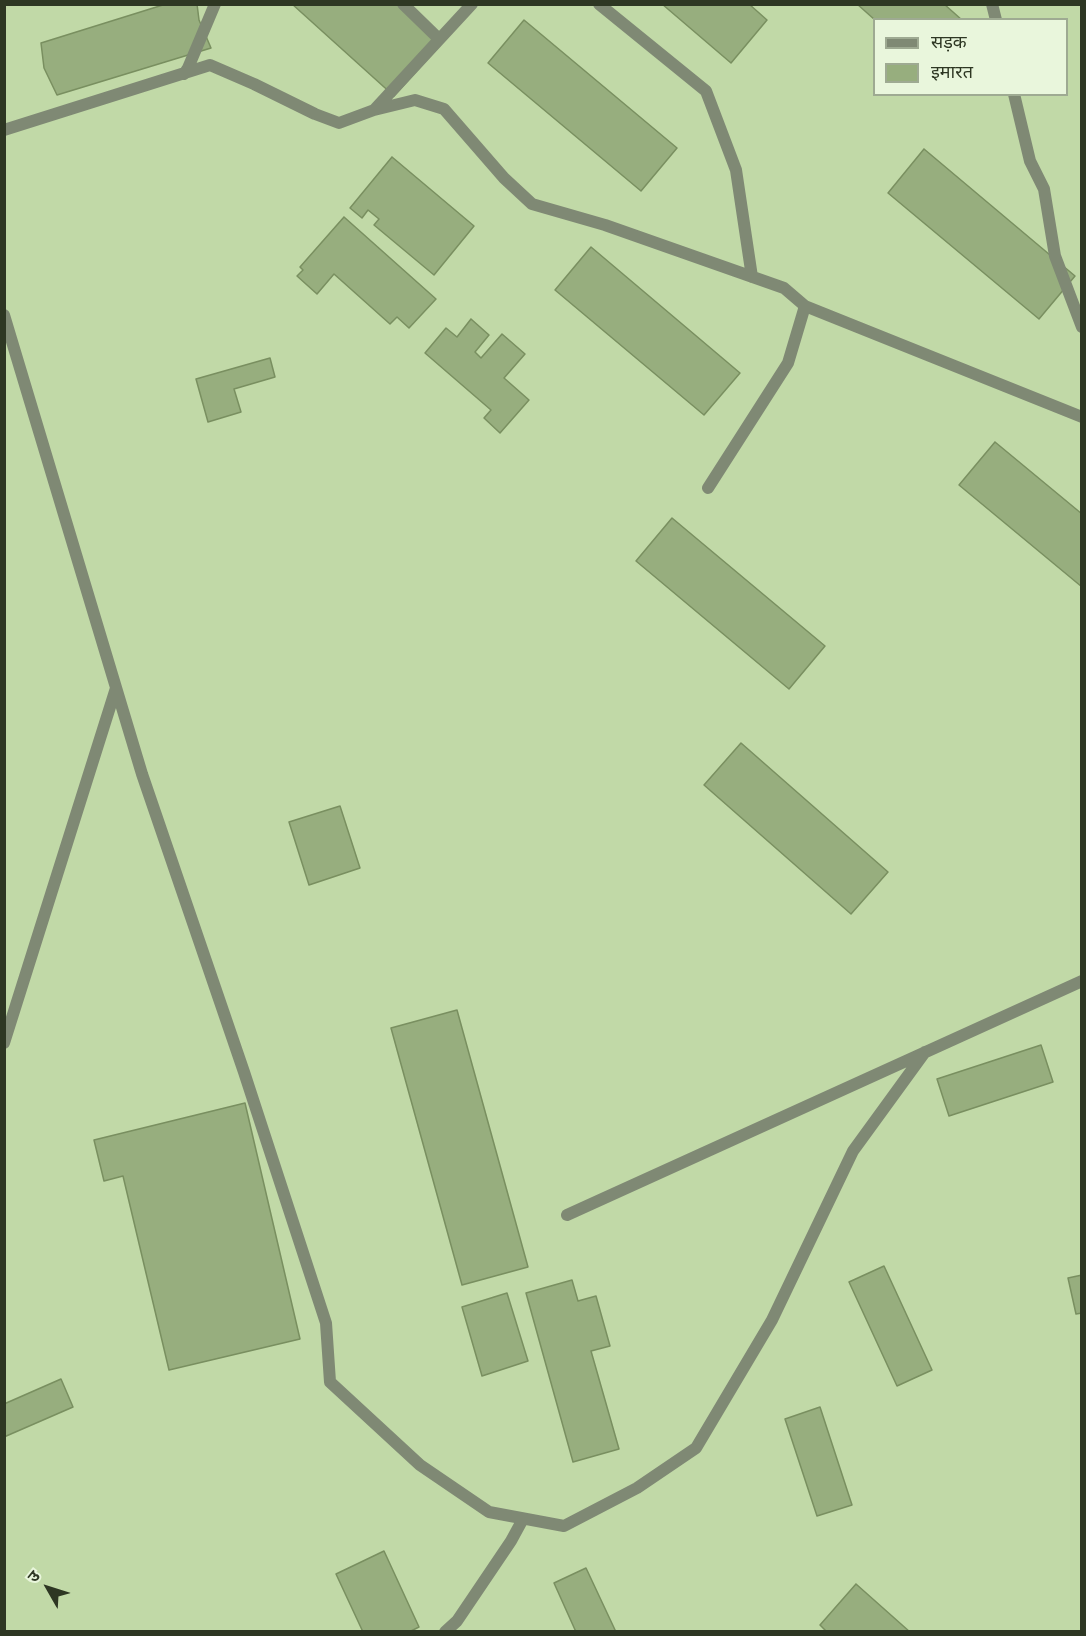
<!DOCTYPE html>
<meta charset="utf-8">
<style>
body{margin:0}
#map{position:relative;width:1086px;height:1636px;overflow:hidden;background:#c1d9a7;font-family:Helvetica,"Noto Sans Devanagari",sans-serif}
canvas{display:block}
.frame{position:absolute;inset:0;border:6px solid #2e3723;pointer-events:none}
.legend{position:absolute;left:873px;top:18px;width:195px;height:78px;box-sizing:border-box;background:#e9f6dc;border:2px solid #9eaa92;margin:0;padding:8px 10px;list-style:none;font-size:18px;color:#2e3723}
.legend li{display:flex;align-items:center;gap:12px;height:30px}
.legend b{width:30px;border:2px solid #9eaa92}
.north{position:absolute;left:18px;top:1558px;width:60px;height:60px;-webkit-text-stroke:4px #e9f6dc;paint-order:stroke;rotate:309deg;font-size:16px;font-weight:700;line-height:24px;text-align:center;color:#2e3723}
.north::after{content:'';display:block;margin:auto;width:21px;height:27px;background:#2e3723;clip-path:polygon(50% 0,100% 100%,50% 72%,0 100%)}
</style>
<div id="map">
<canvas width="1086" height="1636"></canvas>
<div class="frame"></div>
<ul class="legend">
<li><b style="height:8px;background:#7f8974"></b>सड़क</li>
<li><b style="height:16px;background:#97ae7e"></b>इमारत</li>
</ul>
<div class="north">उ</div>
</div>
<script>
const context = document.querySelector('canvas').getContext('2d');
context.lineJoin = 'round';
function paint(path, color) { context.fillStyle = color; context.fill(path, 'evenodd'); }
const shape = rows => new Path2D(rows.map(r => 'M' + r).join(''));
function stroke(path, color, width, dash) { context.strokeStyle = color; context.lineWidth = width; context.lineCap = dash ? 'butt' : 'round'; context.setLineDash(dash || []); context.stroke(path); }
const building = shape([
 [166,4,197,4,199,20,211,48,57,95,44,68,41,43,166,4],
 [292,4,399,4,442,43,394,96,292,4],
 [662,4,749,4,767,20,731,63,662,4],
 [857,4,944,4,962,20,875,20,857,4],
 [524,20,677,148,641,191,488,63,524,20],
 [924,149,1075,276,1039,319,888,193,924,149],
 [392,157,474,226,434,275,374,225,379,219,368,210,362,218,350,208,392,157],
 [344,217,436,299,409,328,397,317,390,324,334,274,317,294,297,276,303,270,300,267,344,217],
 [591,247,740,373,704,415,555,290,591,247],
 [471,319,489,335,475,352,481,358,502,334,525,354,504,378,529,400,500,433,484,418,491,410,425,353,446,328,457,337,471,319],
 [270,358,275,377,234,389,241,412,208,422,196,379,270,358],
 [995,442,1082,514,1082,587,959,485,995,442],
 [672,518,825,646,789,689,636,561,672,518],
 [741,743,888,872,851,914,704,785,741,743],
 [340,806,360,868,309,885,289,822,340,806],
 [457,1010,528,1267,462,1285,391,1028,457,1010],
 [1041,1045,1053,1082,949,1116,937,1079,1041,1045],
 [245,1103,300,1339,169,1370,123,1176,104,1181,94,1140,245,1103],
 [884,1266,932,1370,897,1386,849,1282,884,1266],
 [1082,1275,1082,1313,1076,1314,1068,1278,1082,1275],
 [572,1280,578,1301,596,1296,610,1346,591,1351,619,1449,573,1462,526,1293,572,1280],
 [507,1293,528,1361,482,1376,462,1307,507,1293],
 [61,1379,73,1407,4,1437,4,1404,61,1379],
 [820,1407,852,1505,817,1516,785,1419,820,1407],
 [384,1551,419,1627,409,1632,363,1632,336,1574,384,1551],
 [586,1568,616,1632,576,1632,554,1583,586,1568],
 [856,1584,910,1632,827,1632,820,1625,856,1584]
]);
const street = shape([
 [403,4,439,39],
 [599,4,706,91,736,170,752,277],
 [992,4,996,20],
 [184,74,188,68,215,4],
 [1014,94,1030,161,1044,189,1055,256,1082,327],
 [375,109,472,4],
 [4,130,210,65,254,84,315,114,339,123,374,110,415,100,444,109,504,178,532,204,605,225,784,288,805,306,788,363,708,488],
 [805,306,1082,417],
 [4,315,142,774,244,1072,326,1323,330,1382,420,1465,489,1512,564,1526,637,1488,696,1448,772,1320,853,1151,925,1052],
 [4,1043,116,688],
 [567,1215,1082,981],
 [445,1632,457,1621,511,1541,523,1519]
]);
paint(building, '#97ae7e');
stroke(building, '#798f60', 1.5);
stroke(street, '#7f8974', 12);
</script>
